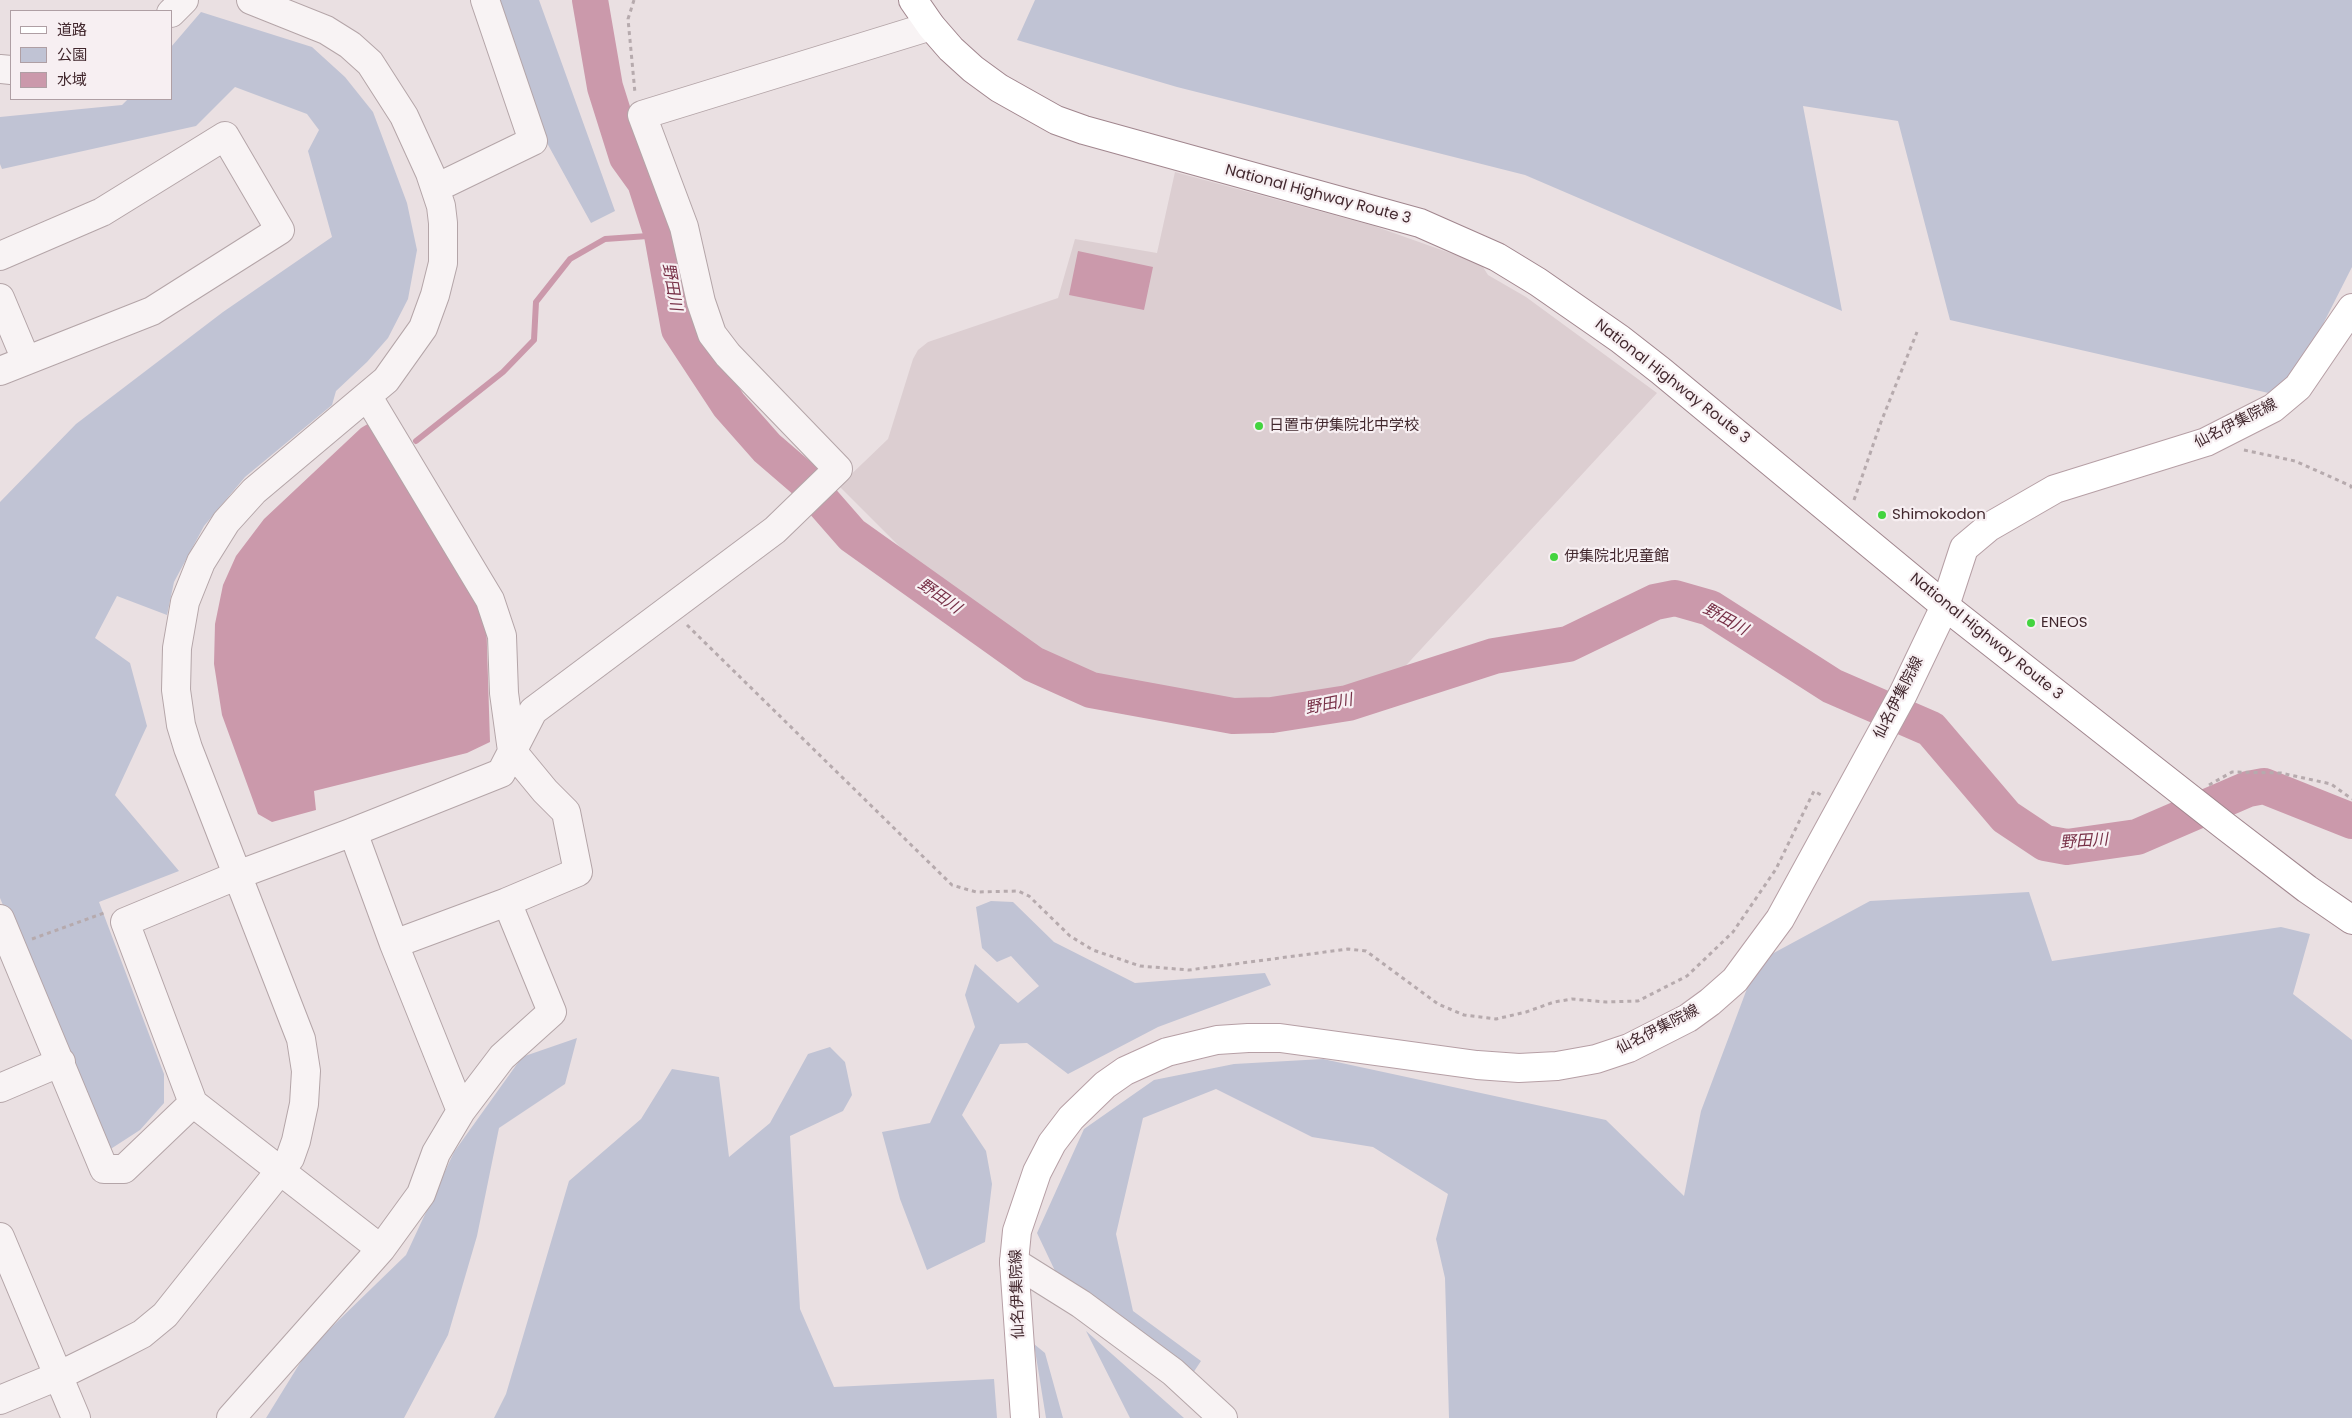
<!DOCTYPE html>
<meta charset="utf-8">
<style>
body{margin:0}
#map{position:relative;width:2352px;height:1418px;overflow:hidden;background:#eae0e2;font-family:Poppins,"Noto Sans JP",sans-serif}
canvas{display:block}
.legend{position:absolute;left:10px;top:10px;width:162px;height:90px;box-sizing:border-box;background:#f7eff2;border:1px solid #af9fa4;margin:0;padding:6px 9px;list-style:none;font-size:15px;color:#42282e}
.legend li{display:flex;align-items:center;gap:10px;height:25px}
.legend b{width:25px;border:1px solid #af9fa4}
</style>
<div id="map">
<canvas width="2352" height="1418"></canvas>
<ul class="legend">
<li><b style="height:6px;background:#fff"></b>道路</li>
<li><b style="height:14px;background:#c0c3d4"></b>公園</li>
<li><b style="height:14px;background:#cb99ab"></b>水域</li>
</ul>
</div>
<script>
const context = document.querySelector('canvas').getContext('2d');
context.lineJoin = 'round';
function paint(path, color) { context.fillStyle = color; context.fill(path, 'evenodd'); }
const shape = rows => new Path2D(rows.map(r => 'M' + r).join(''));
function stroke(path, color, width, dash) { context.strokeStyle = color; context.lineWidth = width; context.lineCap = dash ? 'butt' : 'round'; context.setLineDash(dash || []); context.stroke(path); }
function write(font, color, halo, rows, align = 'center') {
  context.font = font + ' Poppins,"Noto Sans JP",sans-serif'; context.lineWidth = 4.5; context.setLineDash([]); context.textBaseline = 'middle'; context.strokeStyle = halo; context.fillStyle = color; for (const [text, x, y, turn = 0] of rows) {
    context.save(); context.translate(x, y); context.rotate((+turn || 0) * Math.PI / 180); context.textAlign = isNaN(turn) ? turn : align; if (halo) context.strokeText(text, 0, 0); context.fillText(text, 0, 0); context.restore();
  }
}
const built = shape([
 [1175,172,1374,226,1481,264,1488,275,1526,297,1657,393,1399,673,1371,688,1246,701,1205,699,1079,673,1036,653,913,560,839,486,888,439,913,359,918,350,928,342,1058,298,1075,239,1157,253]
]);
const green = shape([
 [496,0,539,0,615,211,591,223,547,143],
 [1035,0,2352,0,2352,267,2286,397,1950,320,1898,121,1803,106,1842,311,1525,175,1177,87,1017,40],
 [201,12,312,47,345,77,373,112,407,203,417,250,408,299,388,338,367,362,336,391,332,405,245,477,204,526,174,582,167,615,117,596,95,638,130,663,147,726,115,795,179,871,99,902,164,1074,164,1103,140,1130,106,1152,0,898,0,502,76,424,223,312,332,237,308,151,319,130,307,114,235,87,196,126,2,169,0,164,0,117,122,105,128,99,171,99,171,47],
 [2029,892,2052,961,2281,927,2310,934,2293,994,2352,1040,2352,1418,1449,1418,1445,1278,1436,1239,1448,1194,1373,1147,1312,1137,1216,1089,1143,1118,1116,1234,1133,1311,1201,1361,1193,1373,1057,1275,1037,1233,1084,1129,1154,1080,1234,1064,1323,1059,1606,1120,1684,1196,1701,1111,1757,962,1870,901],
 [991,901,1013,902,1054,942,1135,983,1265,973,1271,985,1158,1027,1068,1074,1027,1043,1000,1044,962,1115,986,1151,992,1184,985,1242,927,1270,900,1199,882,1132,930,1123,975,1027,965,995,975,964,1018,1003,1039,986,1011,956,997,962,982,948,976,907],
 [577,1038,565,1084,499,1128,477,1236,448,1335,404,1418,266,1418,308,1350,406,1255,454,1152,522,1057],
 [830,1047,845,1062,852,1095,843,1111,790,1136,800,1309,834,1387,994,1379,997,1418,494,1418,506,1394,569,1181,641,1119,672,1069,719,1077,729,1157,770,1123,808,1054],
 [1086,1331,1184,1418,1130,1418],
 [1034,1344,1045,1353,1063,1418,1046,1418]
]);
const water = shape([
 [1078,251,1153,267,1144,310,1069,295],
 [371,422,486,615,490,742,467,753,314,791,316,810,272,822,258,814,222,715,214,664,215,624,223,585,236,556,264,519,361,428]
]);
const stream = shape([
 [416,441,503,372,534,340,536,302,570,259,605,239,662,235]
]);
const river = shape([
 [590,0,605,87,627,157,645,182,662,235,679,329,729,405,767,448,803,479,852,535,1033,664,1091,690,1233,716,1272,715,1348,703,1494,656,1568,644,1655,602,1675,598,1710,608,1832,686,1931,729,2006,817,2045,843,2067,847,2137,837,2248,789,2264,786,2352,821]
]);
const path = shape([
 [634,0,628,19,635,93],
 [2244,450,2295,461,2351,486,2352,492],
 [1854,500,1881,422,1917,332],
 [687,625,952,885,976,892,1018,891,1029,896,1070,936,1093,950,1140,966,1189,970,1348,949,1366,951,1438,1004,1464,1015,1496,1019,1526,1012,1554,1002,1572,999,1606,1002,1638,1001,1687,976,1733,932,1776,869,1814,791,1821,795],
 [2209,785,2232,772,2281,773,2331,784,2352,799],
 [32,939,104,913]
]);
const minor = shape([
 [171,13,184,0],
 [0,69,11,70],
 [436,188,533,141,485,0],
 [0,256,102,212,225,136,280,230,152,311,0,371],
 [0,298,26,360],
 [353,832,394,944,461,1111],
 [0,919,104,1169,124,1169,193,1103,381,1249],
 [394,944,507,902],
 [0,1088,61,1062],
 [193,1103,125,922,248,871,353,832,501,773,533,711,775,530,838,469,728,355,712,334,701,302,684,227,642,115,931,26],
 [0,1237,76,1418],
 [1014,1262,1081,1304,1173,1372,1223,1418],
 [0,1400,58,1376,113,1349,142,1334,165,1315,290,1158,296,1141,304,1104,306,1071,301,1039,188,748,181,725,176,690,177,648,185,602,201,562,226,522,254,491,386,380,423,328,435,295,443,263,443,223,441,206,430,173,404,116,370,63,350,45,326,30,251,0],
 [231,1418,381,1249,421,1194,436,1153,461,1111,502,1057,552,1012,507,902,578,872,566,812,545,791,512,751,504,693,502,636,490,600,368,397]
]);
const major = shape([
 [1025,1418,1014,1262,1017,1231,1037,1172,1052,1143,1071,1118,1105,1085,1125,1071,1167,1052,1217,1040,1248,1038,1280,1038,1477,1065,1519,1068,1557,1066,1596,1059,1629,1048,1688,1018,1710,1002,1735,980,1780,919,1903,694,1945,606,1964,548,1989,527,2055,489,2206,442,2273,408,2298,387,2352,308]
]);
const highway = shape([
 [913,0,931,26,951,49,973,69,999,88,1056,120,1084,130,1420,223,1497,257,1538,282,1620,339,1661,371,1945,606,2225,826,2307,889,2352,920]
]);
const markers = [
 [1259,426,5,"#43d43f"],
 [1882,515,5,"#43d43f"],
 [1554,557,5,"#43d43f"],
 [2031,623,5,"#43d43f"]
];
const streetNames = [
 ["National Highway Route 3",1318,195,15],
 ["National Highway Route 3",1672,382,38],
 ["仙名伊集院線",2236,424,-27],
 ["National Highway Route 3",1986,637,39],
 ["仙名伊集院線",1899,698,-63],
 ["仙名伊集院線",1658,1030,-27],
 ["仙名伊集院線",1018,1294,-92]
];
const poiNames = [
 ["日置市伊集院北中学校",1269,426],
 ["Shimokodon",1892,515],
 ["伊集院北児童館",1564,557],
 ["ENEOS",2041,623]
];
const waterNames = [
 ["野田川",671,287,80],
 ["野田川",939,597,35],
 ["野田川",1725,620,29],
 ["野田川",1329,705,-11],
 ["野田川",2084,842,-4]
];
paint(built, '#dcced1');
paint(green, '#c0c3d4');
paint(water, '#cb99ab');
stroke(stream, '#cb99ab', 6);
stroke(river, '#cb99ab', 36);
stroke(minor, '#b4a5a8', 30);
stroke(major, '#b69fa5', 30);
stroke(highway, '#a1868e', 30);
stroke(path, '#b6aaad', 3, [4, 4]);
stroke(minor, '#f8f3f4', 28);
stroke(major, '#fff', 28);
stroke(highway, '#fff', 28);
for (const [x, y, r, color] of markers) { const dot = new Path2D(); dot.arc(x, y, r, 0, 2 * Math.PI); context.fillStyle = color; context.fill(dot); stroke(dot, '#f7eff2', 2); }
write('15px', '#42282e', '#f7eff2', streetNames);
write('15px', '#42282e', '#f7eff2', poiNames, 'left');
write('italic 16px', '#773047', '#f7eff2', waterNames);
</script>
